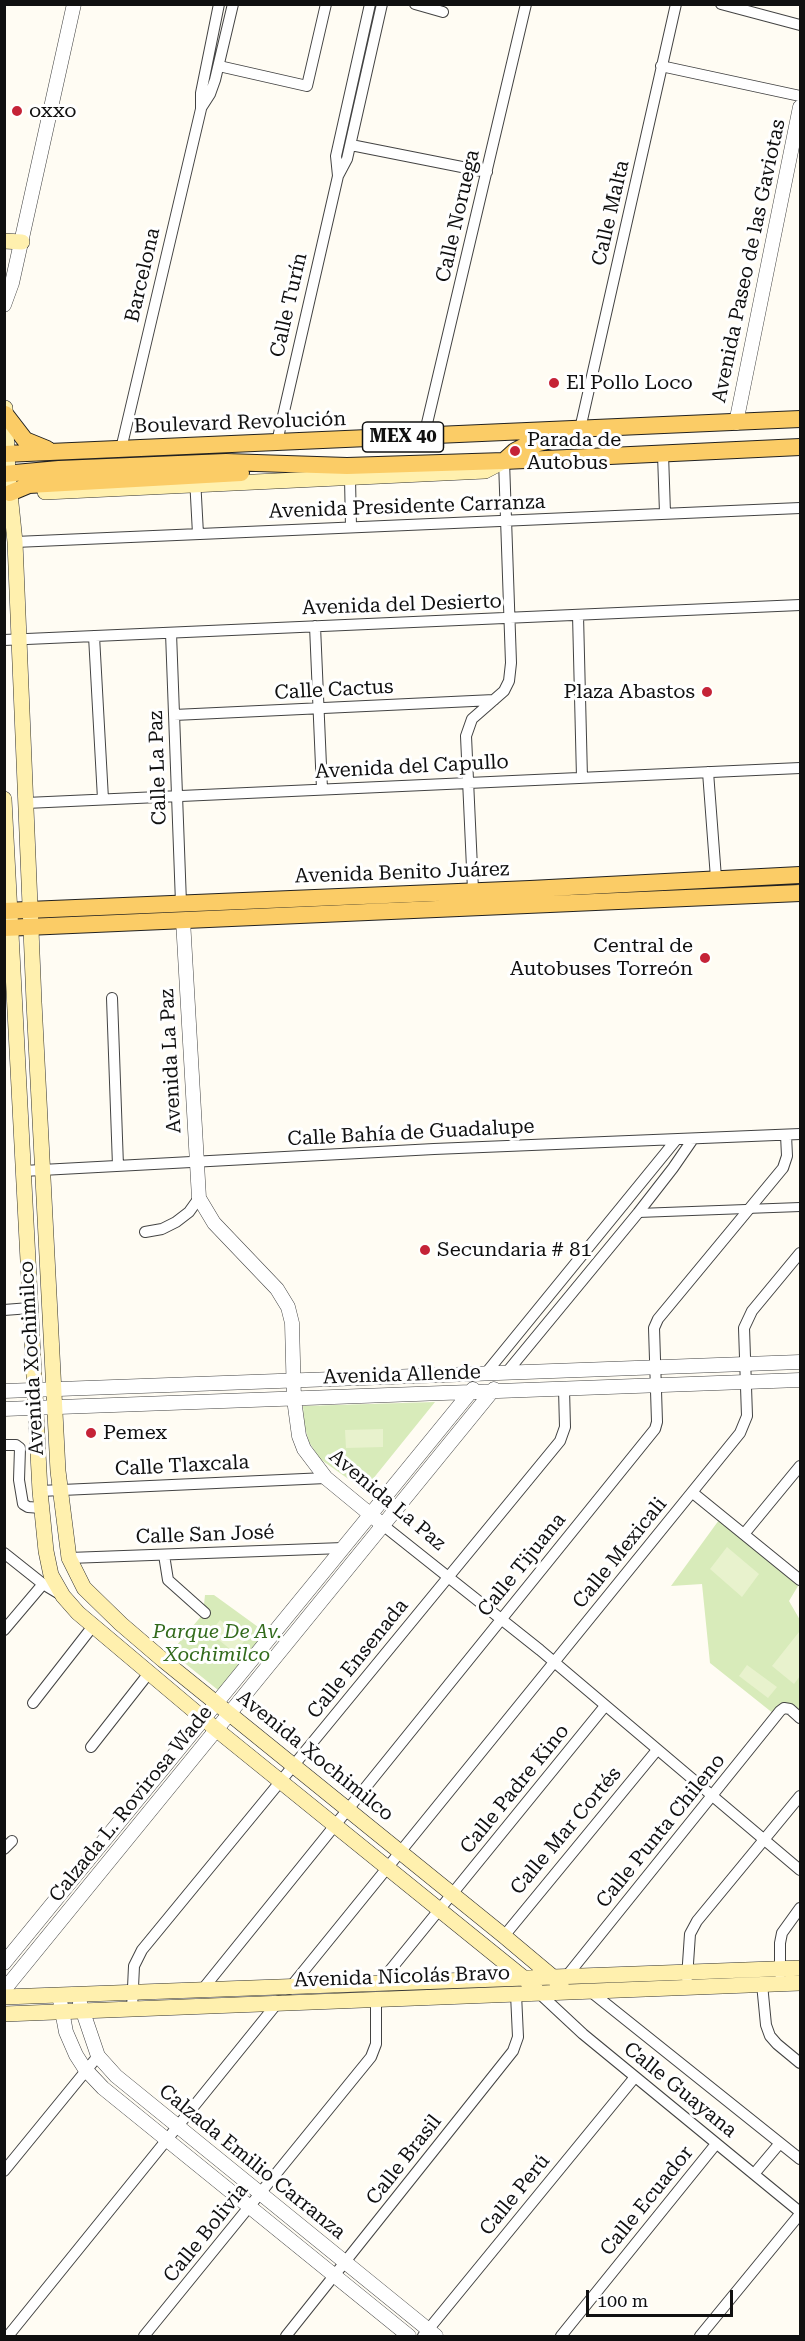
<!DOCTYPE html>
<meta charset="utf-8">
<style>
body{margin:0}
#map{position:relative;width:805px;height:2341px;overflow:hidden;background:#fffcf3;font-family:"Roboto Serif",serif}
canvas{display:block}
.frame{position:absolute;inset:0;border:6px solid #101010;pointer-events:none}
.scale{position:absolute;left:586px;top:2290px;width:147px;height:27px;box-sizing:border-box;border:3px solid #101010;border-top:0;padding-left:8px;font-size:18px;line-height:21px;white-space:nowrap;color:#101010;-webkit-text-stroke:4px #fff;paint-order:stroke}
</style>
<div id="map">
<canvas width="805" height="2341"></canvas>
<div class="frame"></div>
<div class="scale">100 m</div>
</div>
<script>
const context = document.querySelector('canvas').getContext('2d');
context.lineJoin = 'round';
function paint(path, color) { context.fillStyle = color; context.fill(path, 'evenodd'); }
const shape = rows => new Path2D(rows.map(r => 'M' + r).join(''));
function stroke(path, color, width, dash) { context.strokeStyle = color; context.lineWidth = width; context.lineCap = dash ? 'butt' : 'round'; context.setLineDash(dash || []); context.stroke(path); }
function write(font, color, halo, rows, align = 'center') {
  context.font = font + ' "Roboto Serif",serif'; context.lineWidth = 6; context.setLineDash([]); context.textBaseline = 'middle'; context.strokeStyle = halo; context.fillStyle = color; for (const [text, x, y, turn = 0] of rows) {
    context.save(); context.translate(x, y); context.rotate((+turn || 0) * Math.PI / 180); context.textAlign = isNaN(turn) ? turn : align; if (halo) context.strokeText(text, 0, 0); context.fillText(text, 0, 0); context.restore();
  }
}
const green = shape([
 [435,1402,364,1490,320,1459,309,1442,304,1424,303,1406],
 [719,1520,798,1586,789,1601,800,1620,800,1715,785,1703,774,1714,710,1663,702,1584,671,1586],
 [205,1595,214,1595,265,1632,218,1690,171,1652,203,1614]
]);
const pitch = shape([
 [383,1429,383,1447,346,1448,345,1430],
 [727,1547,759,1574,742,1597,710,1569],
 [220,1620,245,1640,235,1653,210,1633],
 [799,1632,800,1633,800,1676,794,1684,772,1666],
 [747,1665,777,1687,768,1698,739,1676]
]);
const pedestrian = shape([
 [638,1213,800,1207]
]);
const minor = shape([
 [415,4,443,12],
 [721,4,800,25],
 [219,66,307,86,326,4],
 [661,66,800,96],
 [201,108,210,94,215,80,233,4],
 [351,145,487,172],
 [338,176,336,156,370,4],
 [580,429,676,4],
 [424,436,526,4],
 [277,442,338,176,347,159,382,4],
 [121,449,201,109,201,93,219,4],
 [663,454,665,513],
 [195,478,198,534],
 [350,478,351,527],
 [15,542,800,508],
 [578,615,582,778],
 [315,626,322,789],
 [171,633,181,903],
 [94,636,103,799],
 [4,640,800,605],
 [174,715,494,700],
 [708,772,716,878],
 [26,803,800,768],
 [473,890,466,736,472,719,504,691,509,681,511,663,504,461],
 [112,998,118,1166],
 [23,1171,434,1149,800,1134],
 [145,1232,162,1229,176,1222,189,1212,199,1198],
 [4,1310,30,1308],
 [507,1372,638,1213,673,1168,693,1139],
 [486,1373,676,1140],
 [4,1445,16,1445,20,1448,19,1480,23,1504,28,1507,41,1508],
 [40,1491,326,1478],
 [693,1493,800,1580],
 [384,1526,540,1650,800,1870],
 [744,1534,800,1466],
 [4,1553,43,1584,63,1596],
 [164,1555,168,1580,205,1613],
 [69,1558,343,1548],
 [4,1630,43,1584],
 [33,1703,93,1626],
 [91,1747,149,1673],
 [4,1849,12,1841],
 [504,1936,657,1750],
 [780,1974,780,1943,782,1933,800,1908],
 [566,1977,780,1711,784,1708,790,1709,800,1718],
 [687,1978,690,1934,697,1921,800,1796],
 [762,1984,766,2025,770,2036,777,2044,800,2063],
 [378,1985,605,1706],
 [289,1989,740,1433,747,1416,744,1328,752,1311,800,1253],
 [202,1990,655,1429,657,1422,654,1328,658,1319,783,1168,787,1156,786,1135],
 [590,1991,800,2159],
 [539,1993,583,2034,800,2212],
 [132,2009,134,1966,142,1950,560,1441,565,1427,564,1389],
 [4,2171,98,2056],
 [754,2174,780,2143],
 [8,2336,279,2001],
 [144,2336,371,2057,376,2044,376,2000],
 [286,2336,513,2051,518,2037,516,1994],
 [423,2336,635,2077],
 [561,2336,716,2144],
 [700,2336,800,2214]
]);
const tertiary = shape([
 [4,305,12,283,74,4],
 [736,423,800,107],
 [183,920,199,1198,214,1223,277,1289,288,1307,292,1323,294,1399,299,1436,304,1449,326,1478,377,1520],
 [4,1391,800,1362],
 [4,1409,800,1380],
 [4,1963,473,1389],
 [4,1990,494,1389],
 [59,1995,66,2032,76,2055,85,2069,103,2088,409,2336],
 [80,2003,98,2056,116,2076,436,2336]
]);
const secondary = shape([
 [4,241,22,242],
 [5,408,8,474,15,542,34,1002,58,1471,69,1558,84,1588,121,1624,163,1660,504,1936,554,1978,565,1992],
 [45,492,485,471,504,461],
 [4,799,40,1491,46,1551,51,1575,63,1596,78,1613,217,1730,525,1979,539,1993],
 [4,1997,800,1968],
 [4,2014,800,1983]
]);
const primary = shape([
 [5,414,25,440,47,449],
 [4,454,800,419],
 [504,461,515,451,523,447,563,437],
 [4,474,59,469,226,462,347,466,504,461,800,447],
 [10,493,29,485,241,473],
 [4,911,530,889,800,875],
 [4,928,800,893]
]);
const markers = [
 [17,111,6,"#c52337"],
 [554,383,6,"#c52337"],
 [515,451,6,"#c52337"],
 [707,692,6,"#c52337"],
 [705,958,6,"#c52337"],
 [425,1250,6,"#c52337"],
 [91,1433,6,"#c52337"]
];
const shields = [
 [403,437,81]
];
const shieldNames = [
 ["MEX 40",403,437]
];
const poiNames = [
 ["oxxo",29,111],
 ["El Pollo Loco",566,383],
 ["Parada de",527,440],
 ["Autobus",527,463],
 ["Plaza Abastos",695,692,"right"],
 ["Central de",693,946,"right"],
 ["Autobuses Torreón",693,969,"right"],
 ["Secundaria # 81",437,1250],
 ["Pemex",103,1433]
];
const streetNames = [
 ["Calle Malta",611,213,-77],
 ["Calle Noruega",458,216,-77],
 ["Avenida Paseo de las Gaviotas",749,261,-78],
 ["Barcelona",143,275,-77],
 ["Calle Turín",289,305,-77],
 ["Boulevard Revolución",240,423,-2],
 ["Avenida Presidente Carranza",407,507,-2],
 ["Avenida del Desierto",402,605,-2],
 ["Calle Cactus",334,690,-3],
 ["Avenida del Capullo",412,767,-3],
 ["Calle La Paz",158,768,-92],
 ["Avenida Benito Juárez",402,873,-2],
 ["Avenida La Paz",171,1061,-93],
 ["Calle Bahía de Guadalupe",411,1133,-3],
 ["Avenida Xochimilco",32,1358,-93],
 ["Avenida Allende",402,1375,-2],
 ["Calle Tlaxcala",182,1466,-3],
 ["Avenida La Paz",387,1500,40],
 ["Calle San José",205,1535,-2],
 ["Calle Mexicali",620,1553,-51],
 ["Calle Tijuana",522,1565,-51],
 ["Calle Ensenada",358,1659,-51],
 ["Avenida Xochimilco",315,1756,39],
 ["Calle Padre Kino",515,1789,-51],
 ["Calzada L. Rovirosa Wade",131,1804,-51],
 ["Calle Mar Cortés",566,1831,-50],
 ["Calle Punta Chileno",661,1831,-51],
 ["Avenida Nicolás Bravo",402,1977,-2],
 ["Calle Guayana",680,2090,39],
 ["Calle Brasil",404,2160,-52],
 ["Calzada Emilio Carranza",252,2162,39],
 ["Calle Perú",515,2195,-51],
 ["Calle Ecuador",647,2201,-51],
 ["Calle Bolivia",206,2233,-51]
];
const parkNames = [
 ["Parque De Av.",217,1632],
 ["Xochimilco",217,1655]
];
paint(green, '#d8ebba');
paint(pitch, '#e8f2cd');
stroke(pedestrian, '#434343', 10);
stroke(minor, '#434343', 12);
stroke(tertiary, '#434343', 15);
stroke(secondary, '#323232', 16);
stroke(primary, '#212121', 18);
stroke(pedestrian, '#fff', 8);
stroke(minor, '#fff', 10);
stroke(tertiary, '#fff', 14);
stroke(secondary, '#fff0ae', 15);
stroke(primary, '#fbcc66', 16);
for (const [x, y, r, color] of markers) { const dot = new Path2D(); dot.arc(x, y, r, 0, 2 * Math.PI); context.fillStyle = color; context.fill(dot); stroke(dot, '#fff', 2); }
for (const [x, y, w] of shields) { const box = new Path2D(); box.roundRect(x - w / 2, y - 15, w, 30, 4.5); context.fillStyle = '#fff'; context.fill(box); stroke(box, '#101010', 1.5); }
write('bold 18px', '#101010', null, shieldNames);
write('20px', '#101010', '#fff', poiNames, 'left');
write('20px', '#101010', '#fff', streetNames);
write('italic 20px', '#336b1d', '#fff', parkNames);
</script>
